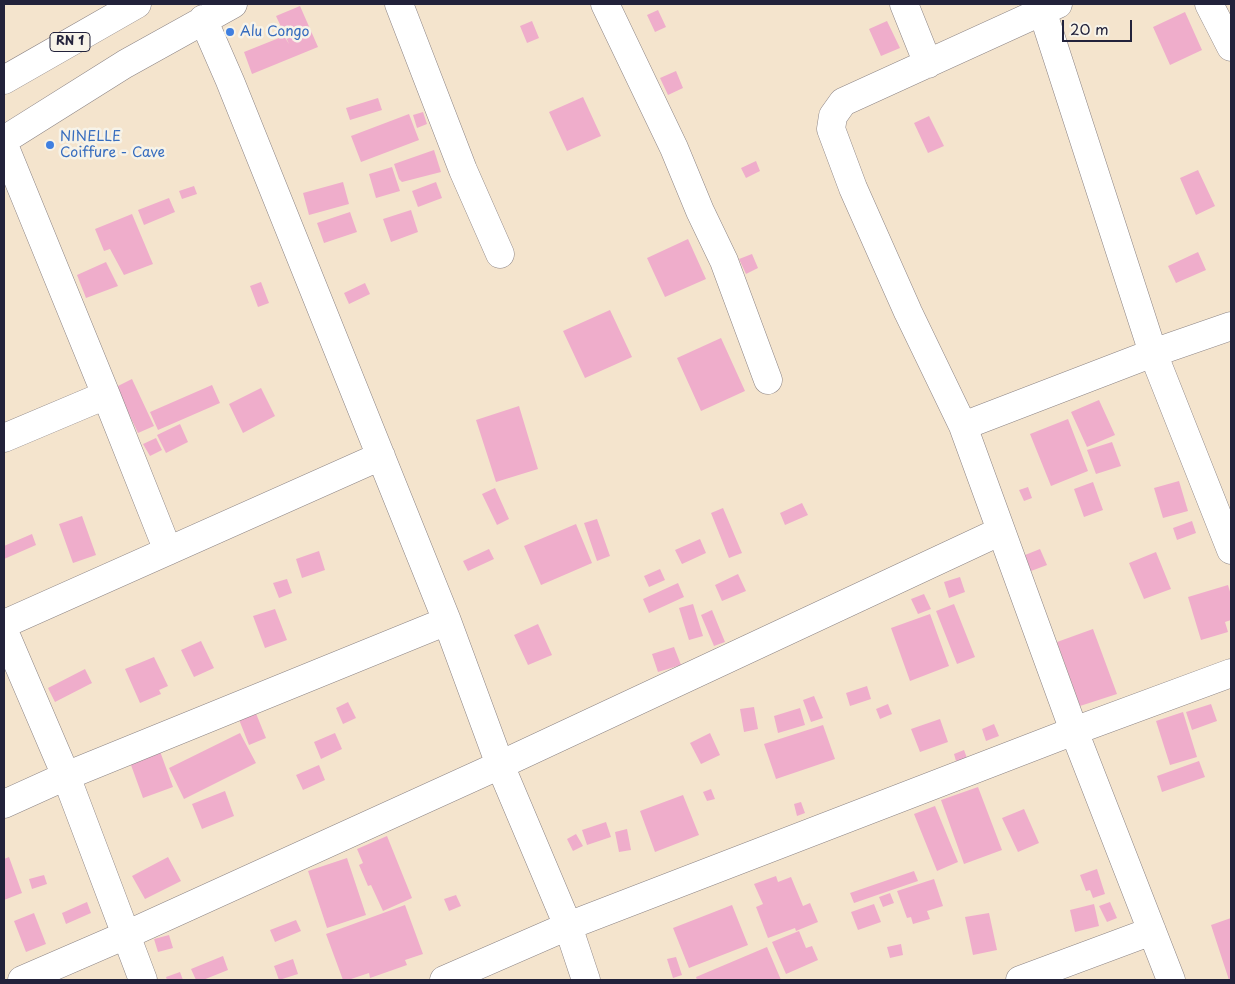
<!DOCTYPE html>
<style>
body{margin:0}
#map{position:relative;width:1235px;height:984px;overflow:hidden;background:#f4e4cd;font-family:"Playpen Sans",sans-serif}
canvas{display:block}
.frame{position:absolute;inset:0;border:5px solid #22223b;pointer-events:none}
.scale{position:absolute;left:1062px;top:20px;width:70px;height:22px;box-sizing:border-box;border:2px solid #22223b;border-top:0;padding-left:6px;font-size:15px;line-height:18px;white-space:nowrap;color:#22223b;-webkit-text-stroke:4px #f7f3e8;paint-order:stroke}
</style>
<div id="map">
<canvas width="1235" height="984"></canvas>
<div class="frame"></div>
<div class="scale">20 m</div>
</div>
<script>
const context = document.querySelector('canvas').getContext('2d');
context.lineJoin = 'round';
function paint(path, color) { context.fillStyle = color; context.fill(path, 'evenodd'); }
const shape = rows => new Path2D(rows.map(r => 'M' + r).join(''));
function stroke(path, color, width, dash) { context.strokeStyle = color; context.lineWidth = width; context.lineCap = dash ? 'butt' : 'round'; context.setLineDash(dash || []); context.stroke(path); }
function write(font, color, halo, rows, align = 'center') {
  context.font = font + ' "Playpen Sans",sans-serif'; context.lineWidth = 5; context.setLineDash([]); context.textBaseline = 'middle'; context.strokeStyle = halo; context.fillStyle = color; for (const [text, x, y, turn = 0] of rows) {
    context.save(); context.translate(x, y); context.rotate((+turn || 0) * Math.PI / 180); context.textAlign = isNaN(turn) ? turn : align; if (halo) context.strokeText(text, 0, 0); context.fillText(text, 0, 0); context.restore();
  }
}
const building = shape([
 [300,6,318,47,252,74,244,52,284,36,289,44,276,16],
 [658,10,666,27,655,32,647,15],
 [1185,12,1202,50,1170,65,1153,27],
 [532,21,539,38,527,43,520,26],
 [887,21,900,48,881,56,869,29],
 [676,71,683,88,668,95,660,78],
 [583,97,601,136,567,151,549,112],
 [378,98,382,110,350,120,346,108],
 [423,112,427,124,417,128,413,115],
 [409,114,419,140,361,162,351,136],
 [929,116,944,146,928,153,914,123],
 [434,150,441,172,402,182,399,179,394,164],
 [756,161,760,171,746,178,741,168],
 [392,167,400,191,376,198,369,174],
 [1198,170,1215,206,1196,215,1180,178],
 [343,182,349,204,309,215,303,193],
 [436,182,442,198,418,207,412,191],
 [194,186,197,194,182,199,179,191],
 [169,198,175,212,144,225,138,210],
 [411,210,418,232,391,242,383,219],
 [350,212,357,232,324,243,317,223],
 [132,214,153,264,124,275,110,249,104,251,95,229],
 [688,239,706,279,665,297,647,258],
 [1198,252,1206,270,1176,283,1168,266],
 [752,254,758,268,746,274,739,259],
 [106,262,118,286,86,298,77,275],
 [261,282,269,303,258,307,250,286],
 [365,283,370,294,349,304,344,293],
 [610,310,632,357,585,378,563,331],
 [721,338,745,391,701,411,677,358],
 [132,379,154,426,138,433,116,387],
 [212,385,220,403,158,430,150,412],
 [261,388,275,416,243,433,229,404],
 [1099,400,1115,435,1087,447,1071,412],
 [519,406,538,469,496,482,476,420],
 [1068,419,1088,471,1051,486,1030,434],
 [180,424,188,442,166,453,157,435],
 [156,438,162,450,150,456,143,444],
 [1112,442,1121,466,1096,474,1087,450],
 [1179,481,1188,511,1163,518,1154,488],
 [1093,482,1103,510,1084,517,1074,489],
 [1028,487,1032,498,1024,501,1019,490],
 [495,488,509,519,497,525,482,494],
 [802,503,808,515,785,525,780,513],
 [723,508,742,553,729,558,711,513],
 [82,516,96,555,73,563,59,524],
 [597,519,610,556,597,561,584,523],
 [1192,521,1196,533,1177,540,1173,528],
 [576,524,592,563,541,585,524,546],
 [32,534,36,545,4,559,4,546],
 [700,539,706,553,682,564,675,550],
 [489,549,494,559,468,571,463,561],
 [1040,549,1047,565,1031,571,1025,555],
 [319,551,325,570,302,578,296,559],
 [1156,552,1171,589,1144,599,1129,563],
 [660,569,665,580,649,587,644,576],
 [738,574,746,591,722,601,715,585],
 [960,577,965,592,949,598,944,582],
 [287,579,292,593,279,598,273,583],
 [678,583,684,597,649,613,643,599],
 [1228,585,1231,595,1231,620,1225,622,1228,632,1201,640,1188,597],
 [924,594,931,609,918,614,911,599],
 [693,604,703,636,689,640,679,608],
 [954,604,975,657,957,664,936,611],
 [275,609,287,640,265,648,253,616],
 [712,610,725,642,714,646,701,615],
 [930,614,949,666,910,681,891,628],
 [538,624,552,655,528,665,514,635],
 [1093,629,1117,694,1080,706,1057,642],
 [201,641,214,668,194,677,181,650],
 [674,647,681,665,658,672,652,654],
 [154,657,168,686,159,690,161,694,140,703,125,669],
 [85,669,92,683,55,702,48,688],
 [867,686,871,699,850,706,846,693],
 [814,696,823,718,811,722,803,700],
 [348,702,356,718,343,724,336,708],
 [888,704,892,714,880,719,876,709],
 [1211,704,1217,721,1192,730,1186,712],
 [754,707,758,729,744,732,740,709],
 [800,708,805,725,778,733,774,716],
 [255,711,266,738,249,745,238,717],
 [1183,712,1197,757,1170,765,1156,721],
 [940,719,948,742,920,752,911,729],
 [994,724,999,736,986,741,982,729],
 [823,725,835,759,776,779,764,744],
 [240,733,256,763,184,799,169,768],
 [335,733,342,749,321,759,314,742],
 [710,733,720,755,701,764,690,743],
 [157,743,173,787,143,798,127,754],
 [964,750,967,758,956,761,954,754],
 [1199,761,1205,777,1162,792,1157,776],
 [319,765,325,780,303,790,296,775],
 [978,787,1002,850,964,864,941,800],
 [711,789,715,799,707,801,703,792],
 [225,791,234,816,202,829,192,804],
 [683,795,699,835,655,852,640,811],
 [801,802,805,813,797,816,794,804],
 [935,806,958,862,937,871,914,814],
 [1024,809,1039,843,1018,852,1002,818],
 [606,822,611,837,587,845,582,830],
 [627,829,631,850,619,852,615,832],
 [576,834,583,846,573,851,567,839],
 [387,836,412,898,383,911,371,885,368,886,359,865,363,863,357,849],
 [9,857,22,893,4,900,4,859],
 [168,857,181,881,145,899,132,876],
 [347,858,366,915,327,928,308,871],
 [1097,869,1105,894,1093,898,1090,890,1086,891,1080,875],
 [914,871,918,881,854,903,850,893],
 [44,875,47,884,32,889,29,879],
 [776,876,778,882,791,877,803,906,810,903,818,922,796,931,795,928,768,938,756,907,763,904,754,884],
 [934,879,943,906,927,911,930,919,913,924,911,917,907,918,897,891],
 [890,893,894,903,883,907,879,897],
 [456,895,461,906,449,911,444,899],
 [87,902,91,913,66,924,62,913],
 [1110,902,1117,918,1107,922,1099,906],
 [874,904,881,922,858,930,851,912],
 [1094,904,1099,926,1075,932,1070,910],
 [405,905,423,954,405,960,407,965,370,978,369,973,348,980,343,980,326,934],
 [732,905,748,945,689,968,673,928],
 [34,913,46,944,26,952,14,921],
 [989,913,997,950,973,955,965,917],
 [1231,918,1231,980,1229,980,1211,925],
 [296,920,301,931,275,942,270,930],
 [799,931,806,948,812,946,818,960,786,974,772,942],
 [169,935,173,948,158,952,154,939],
 [901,944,903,955,890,958,887,947],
 [767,947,781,980,697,980,696,977],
 [223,956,228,970,203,980,196,980,191,969],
 [676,957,682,975,673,978,667,959],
 [293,959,298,974,279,980,274,966],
 [180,972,183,980,167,980,166,977]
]);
const minor = shape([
 [399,4,463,170,500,254],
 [605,4,674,148,700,211,724,261,768,380],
 [904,4,928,64],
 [1058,4,843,102,833,116,831,129,853,188,908,312,963,426,1074,731,1171,980],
 [1209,4,1231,47],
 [1042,10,1153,353,1231,550],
 [203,19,230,81,447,621,500,765,568,926,586,980],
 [4,140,125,64,233,4],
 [4,145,106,395,168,551],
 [963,426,1153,353,1231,326],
 [4,438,106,395],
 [4,624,381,456],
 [4,631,66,776,143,980],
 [4,804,66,776,447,621],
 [22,980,126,935,500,765,1001,531],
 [444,980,568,926,1074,731,1231,673],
 [1020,980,1152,931]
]);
const highway = shape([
 [4,80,137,4]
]);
const markers = [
 [230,32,5,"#3f7fe0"],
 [50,145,5,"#3f7fe0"]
];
const shields = [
 [70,42,40]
];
const shieldNames = [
 ["RN 1",70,42]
];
const shopNames = [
 ["Alu Congo",240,32],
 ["NINELLE",60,137],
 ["Coiffure - Cave",60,153]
];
paint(building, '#efadcb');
stroke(minor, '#8b8384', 29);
stroke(highway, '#8b8384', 29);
stroke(minor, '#fff', 28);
stroke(highway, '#fff', 28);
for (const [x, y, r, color] of markers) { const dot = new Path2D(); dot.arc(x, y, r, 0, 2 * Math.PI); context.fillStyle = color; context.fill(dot); stroke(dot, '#f7f3e8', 2); }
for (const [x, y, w] of shields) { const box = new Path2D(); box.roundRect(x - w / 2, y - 9.5, w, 19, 4); context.fillStyle = '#f7f3e8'; context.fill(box); stroke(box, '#22223b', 1); }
write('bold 12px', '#22223b', null, shieldNames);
write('14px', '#366cbe', '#f7f3e8', shopNames, 'left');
</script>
